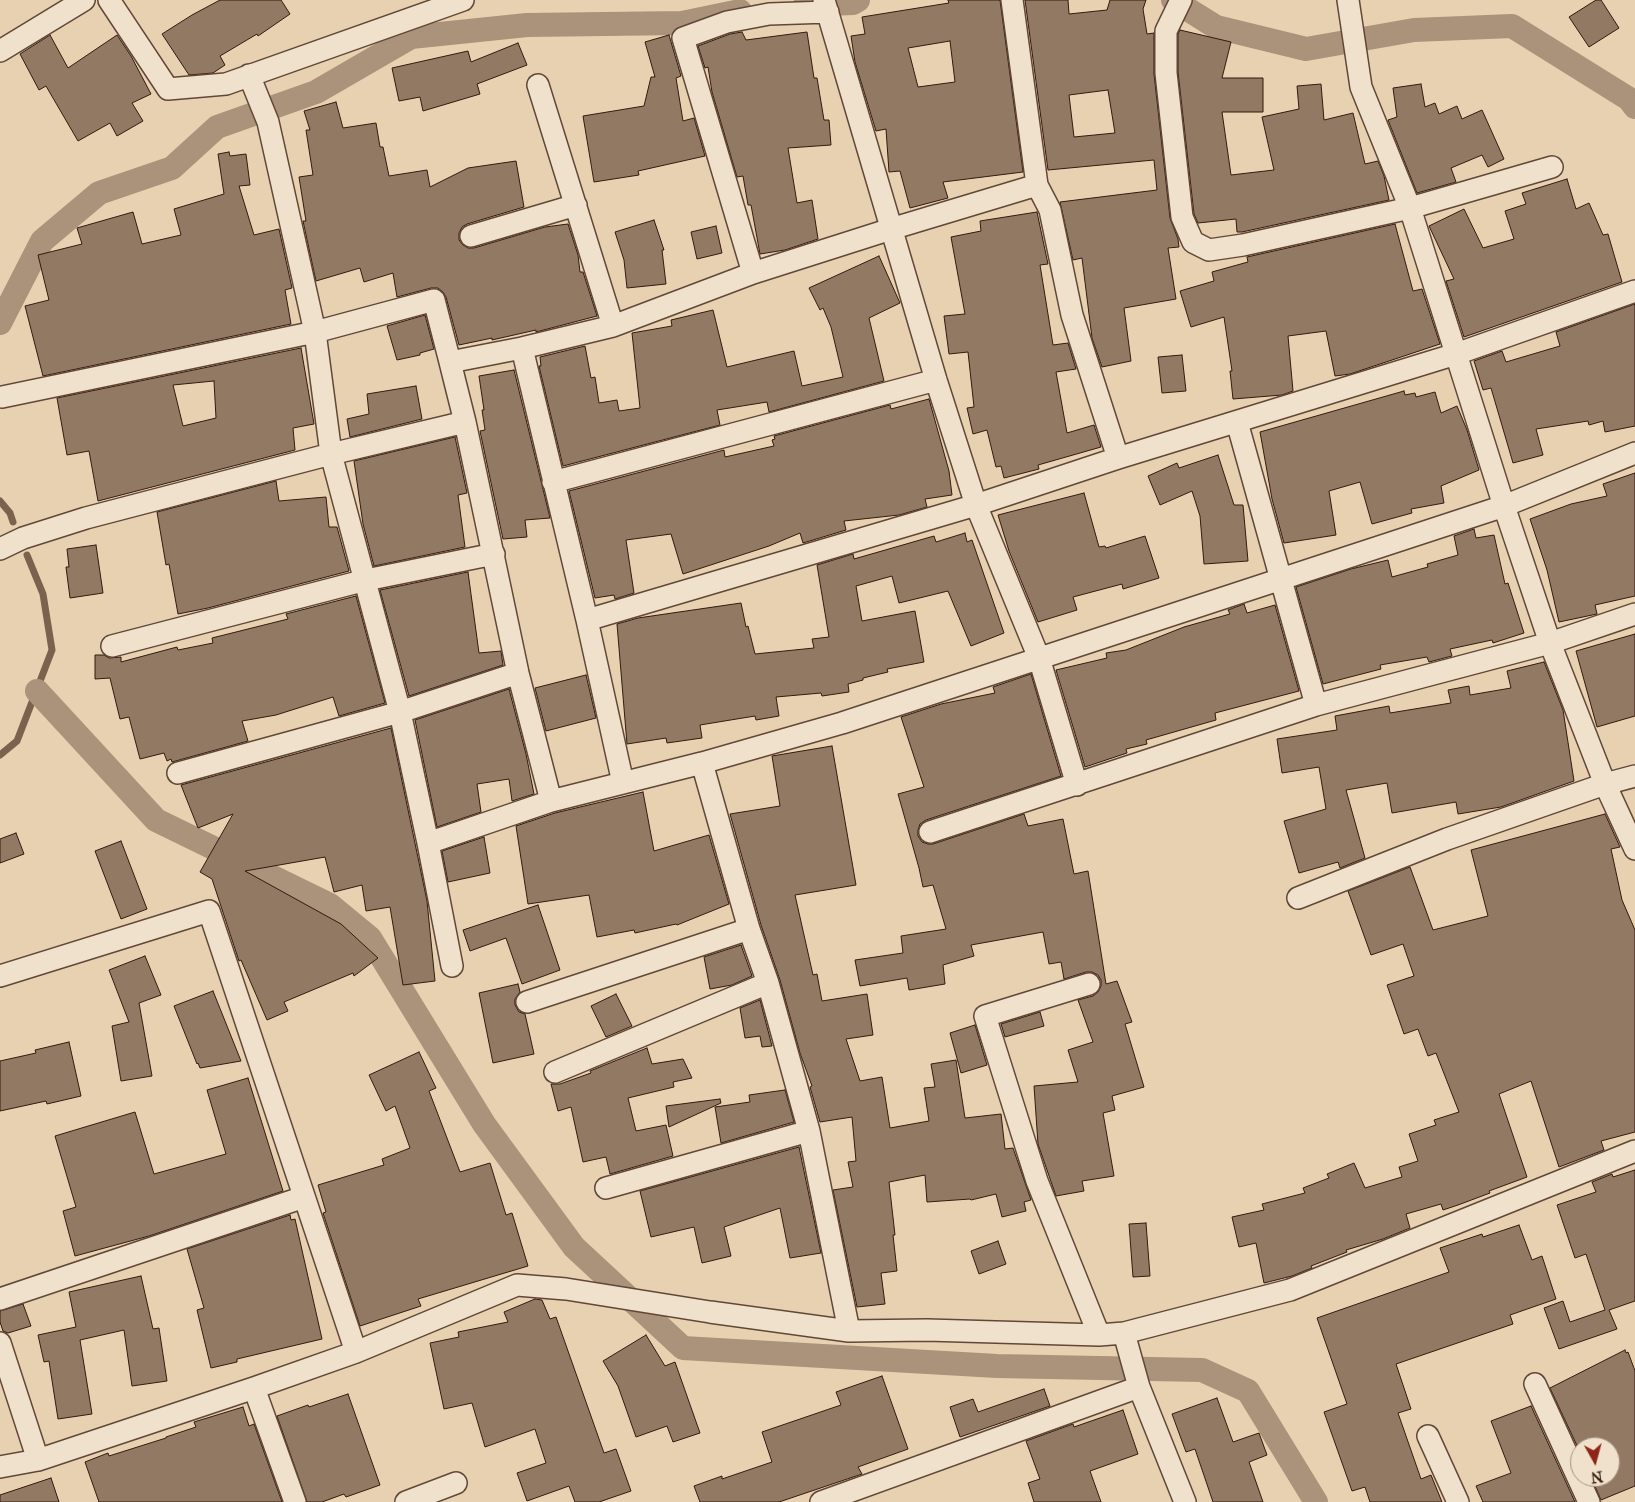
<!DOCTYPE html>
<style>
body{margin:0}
#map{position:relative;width:1635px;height:1502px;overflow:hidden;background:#e8d1b1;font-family:"IM FELL Great Primer",serif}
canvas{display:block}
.north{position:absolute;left:1570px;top:1437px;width:50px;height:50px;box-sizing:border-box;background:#f0e1cc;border:1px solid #a59180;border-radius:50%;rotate:173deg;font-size:14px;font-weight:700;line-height:20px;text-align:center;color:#34190f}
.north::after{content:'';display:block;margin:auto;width:18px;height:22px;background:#8f2418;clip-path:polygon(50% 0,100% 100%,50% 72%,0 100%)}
</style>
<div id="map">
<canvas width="1635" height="1502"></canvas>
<div class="north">N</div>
</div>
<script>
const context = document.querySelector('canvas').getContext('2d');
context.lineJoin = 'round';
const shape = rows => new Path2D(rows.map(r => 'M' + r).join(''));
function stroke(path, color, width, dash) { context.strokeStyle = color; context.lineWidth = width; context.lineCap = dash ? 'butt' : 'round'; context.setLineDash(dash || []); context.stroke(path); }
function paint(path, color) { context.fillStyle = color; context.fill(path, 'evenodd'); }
const stream = shape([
 [0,501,10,513,13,522],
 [0,755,17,741,52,650,43,594,27,555]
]);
const canal = shape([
 [1173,0,1216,27,1306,49,1414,30,1512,26,1629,99,1635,107],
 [805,5,853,3,858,0],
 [0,323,42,241,99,193,172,168,217,127,316,92,411,37,527,25,682,23,740,11],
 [37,691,156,820,330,905,370,938,484,1124,574,1247,683,1348,997,1366,1202,1370,1248,1391,1316,1502]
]);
const building = shape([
 [220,0,281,0,290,14,258,36,257,34,220,56,225,65,213,73,189,75,162,34,192,15,220,0],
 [948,0,1000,0,1023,172,943,182,948,198,910,208,900,171,889,172,886,129,876,131,855,62,851,36,865,34,862,17,949,3,948,0],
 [950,41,955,82,918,87,908,48,950,41],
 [1025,0,1068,0,1069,14,1107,10,1110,0,1146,0,1143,9,1147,34,1154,33,1154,74,1170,218,1178,239,1179,247,1168,248,1176,299,1124,308,1131,361,1102,367,1092,338,1082,258,1073,260,1060,202,1157,190,1154,160,1048,170,1025,0],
 [1108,90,1115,133,1074,137,1069,95,1108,90],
 [1596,0,1601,0,1619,28,1589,47,1569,17,1596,0],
 [1180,30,1231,42,1222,78,1263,78,1263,112,1222,112,1231,175,1274,170,1262,117,1299,109,1297,86,1321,84,1324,120,1353,113,1365,164,1378,161,1384,176,1389,200,1242,232,1237,232,1236,219,1198,223,1194,214,1178,72,1178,34,1180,30],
 [742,32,746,40,807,32,814,78,817,78,824,120,829,120,831,145,788,148,797,203,812,200,818,239,785,250,760,254,751,205,748,205,743,176,737,177,712,92,708,67,705,68,698,46,730,34,742,32],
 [50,35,68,68,117,35,131,56,151,94,132,103,143,121,117,136,110,123,78,141,46,86,39,90,20,54,50,35],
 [669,35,681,76,676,78,683,121,694,118,705,156,638,171,639,175,594,182,583,116,644,106,651,77,655,77,645,42,669,35],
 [518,43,527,65,477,84,480,94,423,111,420,97,399,101,392,68,468,51,471,62,518,43],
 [1421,84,1425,107,1435,103,1439,114,1457,106,1462,119,1482,110,1504,159,1488,167,1482,155,1451,168,1456,182,1417,193,1388,120,1397,117,1393,88,1421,84],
 [336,102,343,128,376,123,380,147,383,147,389,176,427,170,430,187,468,168,516,161,524,207,467,224,462,227,459,233,459,240,463,245,468,248,474,248,545,227,568,224,578,255,580,272,583,272,597,316,536,332,536,330,492,340,492,338,459,345,446,297,443,292,438,288,431,288,397,297,393,273,364,282,360,268,316,281,303,221,306,221,299,177,313,175,306,130,310,130,304,111,336,102],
 [229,152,230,156,246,154,250,185,239,186,254,235,279,229,292,288,285,290,291,324,43,376,25,306,49,300,38,255,82,244,77,228,133,212,142,244,181,235,174,209,224,194,218,154,229,152],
 [1567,179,1576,209,1589,203,1603,235,1608,234,1622,282,1464,337,1446,281,1454,279,1429,226,1464,209,1483,248,1514,239,1505,211,1526,204,1522,193,1567,179],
 [1037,212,1048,264,1040,265,1053,345,1068,343,1076,369,1056,372,1067,433,1094,425,1101,447,1038,465,1039,469,1004,478,1001,466,996,467,987,430,973,434,967,408,974,407,968,352,949,354,944,316,965,314,951,237,981,231,980,221,1037,212],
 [654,220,664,250,662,250,666,284,627,288,624,260,615,232,654,220],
 [1395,224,1413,291,1422,289,1440,344,1350,374,1335,376,1326,331,1288,336,1293,391,1282,395,1233,399,1230,371,1232,371,1224,317,1191,327,1180,291,1214,281,1212,272,1248,262,1247,257,1395,224],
 [716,226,722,253,697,259,691,232,716,226],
 [879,256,900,303,869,318,884,381,769,412,767,402,717,410,720,425,563,466,539,366,541,366,540,357,585,346,591,378,595,377,599,403,617,400,619,411,640,408,632,333,672,326,671,320,713,310,727,367,794,351,802,386,843,377,831,327,823,308,820,310,809,288,879,256],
 [1635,304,1635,426,1605,432,1603,421,1589,425,1588,421,1536,429,1543,455,1513,463,1491,388,1483,390,1474,361,1502,351,1506,362,1560,346,1556,332,1635,304],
 [425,315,434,349,420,353,420,355,397,360,387,326,425,315],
 [301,348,314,424,293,428,295,450,98,501,89,451,67,455,57,398,301,348],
 [214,381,216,418,183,426,173,385,214,381],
 [1182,355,1186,391,1162,393,1158,357,1182,355],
 [514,370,550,518,525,520,527,537,503,539,480,431,485,430,482,410,484,410,479,376,514,370],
 [416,386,422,419,350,437,347,419,369,414,367,394,416,386],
 [1404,391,1405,395,1415,393,1416,397,1435,392,1441,413,1457,406,1467,430,1479,470,1441,486,1444,503,1411,509,1412,513,1372,524,1360,482,1329,491,1336,535,1284,543,1272,499,1260,432,1404,391],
 [929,399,949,471,952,495,925,499,927,507,899,515,844,521,846,530,813,540,803,543,800,533,769,546,683,574,671,534,626,540,634,593,615,599,614,595,595,598,569,491,724,450,725,457,774,446,772,440,775,439,774,436,890,405,891,409,929,399],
 [455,437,467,493,458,495,465,547,374,566,363,524,354,461,455,437],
 [1218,455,1234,505,1243,505,1248,561,1204,564,1200,516,1192,491,1160,505,1148,476,1177,463,1179,468,1218,455],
 [1635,473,1635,596,1595,605,1597,614,1559,622,1547,570,1530,519,1571,504,1607,496,1603,484,1635,473],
 [276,481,279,501,326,497,329,527,337,527,349,571,208,608,178,614,169,564,166,565,157,512,276,481],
 [1084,493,1099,547,1105,546,1106,548,1145,536,1159,578,1123,589,1122,584,1073,597,1077,610,1038,622,1009,551,998,515,1084,493],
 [1474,529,1476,538,1494,535,1505,584,1508,583,1524,633,1493,643,1492,640,1450,649,1452,656,1429,662,1427,657,1380,665,1381,669,1323,684,1296,587,1351,569,1388,560,1392,577,1428,567,1427,564,1458,555,1454,536,1474,529],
 [965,533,967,542,972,540,1004,633,971,646,948,591,899,603,892,576,856,586,862,621,915,611,924,662,887,669,888,672,863,678,863,680,848,684,849,692,822,696,821,693,776,697,779,716,756,720,755,716,700,725,702,738,667,743,666,738,627,744,617,624,638,618,741,603,746,627,748,626,755,654,814,648,812,639,829,637,817,565,853,554,854,559,934,536,936,542,965,533],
 [96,545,103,593,70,598,66,567,69,567,67,549,96,545],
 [468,572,479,653,501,651,503,665,409,696,380,590,468,572],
 [356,596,385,703,339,716,333,697,276,715,242,721,248,741,172,762,171,759,167,761,164,753,140,759,129,717,120,719,110,678,95,679,95,655,104,655,109,658,121,657,121,662,177,647,178,650,213,643,212,638,288,619,286,614,356,596],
 [1244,604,1247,613,1275,605,1299,691,1215,713,1216,720,1146,740,1147,744,1126,749,1127,753,1085,767,1056,670,1107,658,1106,653,1126,650,1184,627,1230,614,1228,610,1244,604],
 [1635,634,1635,716,1597,727,1576,651,1635,634],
 [1544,662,1563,710,1574,781,1501,807,1458,814,1456,802,1392,813,1387,783,1346,790,1365,858,1340,868,1338,862,1299,873,1284,821,1326,809,1319,767,1282,773,1277,739,1337,730,1335,716,1389,706,1390,713,1451,703,1448,690,1469,686,1470,695,1511,688,1507,671,1544,662],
 [1031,674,1061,776,926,820,920,824,918,830,918,836,922,842,928,844,933,844,1024,814,1028,826,1063,819,1074,874,1088,871,1106,984,1117,981,1132,1022,1125,1024,1144,1087,1112,1096,1115,1110,1103,1113,1114,1176,1082,1181,1084,1191,1056,1196,1038,1144,1034,1086,1078,1082,1068,1050,1093,1042,1078,1000,1093,996,1098,992,1101,986,1101,980,1098,975,1092,972,1086,972,1064,979,1061,962,1049,964,1043,932,971,945,974,956,943,965,945,984,909,990,907,978,860,986,855,960,903,953,901,936,946,929,933,885,923,887,919,868,898,794,924,787,901,717,941,704,995,693,993,687,1031,674],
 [586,675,596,718,546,731,535,688,586,675],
 [509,689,526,754,534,794,512,801,509,779,477,784,481,812,437,827,415,720,509,689],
 [391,728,427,901,435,981,403,985,390,907,366,911,362,885,334,892,325,857,245,871,341,924,378,958,354,976,353,973,284,1002,288,1011,267,1020,241,960,239,961,212,879,200,872,233,814,198,828,181,785,391,728],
 [832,746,856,885,795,895,813,975,817,974,822,1001,867,994,873,1035,846,1039,860,1081,882,1077,890,1128,929,1121,924,1088,935,1087,931,1064,956,1060,965,1118,1001,1114,1005,1149,1013,1148,1031,1200,1024,1202,1026,1211,1002,1217,996,1194,971,1200,970,1199,927,1202,925,1175,889,1182,895,1235,893,1235,897,1271,881,1273,885,1304,857,1307,833,1190,853,1187,848,1162,856,1161,852,1117,820,1122,810,1087,812,1086,800,1053,780,980,761,925,730,814,780,806,772,756,832,746],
 [643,792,654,851,709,835,729,904,677,925,676,924,635,933,634,930,597,937,589,895,528,904,516,826,555,813,643,792],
 [1605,814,1620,847,1611,849,1622,900,1635,930,1635,1132,1601,1141,1604,1150,1559,1167,1531,1081,1499,1094,1527,1177,1489,1191,1490,1193,1458,1205,1443,1210,1441,1204,1406,1214,1410,1228,1383,1239,1346,1250,1347,1252,1311,1266,1312,1268,1292,1276,1264,1283,1256,1243,1239,1247,1232,1217,1264,1210,1262,1204,1305,1193,1303,1188,1329,1178,1327,1174,1354,1163,1365,1188,1402,1177,1399,1167,1418,1161,1409,1134,1436,1125,1434,1120,1459,1112,1436,1053,1428,1056,1418,1029,1404,1034,1387,985,1414,976,1403,944,1371,955,1348,891,1410,867,1433,930,1488,916,1471,850,1605,814],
 [16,833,24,854,0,863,0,839,16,833],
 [484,837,490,873,448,882,442,851,484,837],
 [121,841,147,909,121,919,95,851,121,841],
 [538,905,560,970,522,984,506,938,470,951,463,930,538,905],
 [741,945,752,976,732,985,710,989,704,957,741,945],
 [145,956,161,995,139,1003,152,1076,121,1081,112,1026,129,1022,109,970,145,956],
 [518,984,520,992,515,999,515,1005,519,1012,525,1014,534,1054,493,1063,479,993,518,984],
 [213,991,241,1061,200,1068,198,1063,197,1064,174,1006,213,991],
 [616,994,632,1026,606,1037,591,1006,616,994],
 [760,1000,772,1046,762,1047,760,1036,745,1038,740,1008,760,1000],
 [1040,1012,1044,1026,1005,1037,1001,1024,1040,1012],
 [975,1025,987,1065,961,1073,950,1033,975,1025],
 [69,1042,81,1096,47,1104,46,1101,0,1111,0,1061,36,1053,35,1050,69,1042],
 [647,1048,652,1064,683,1059,692,1078,673,1082,674,1087,628,1098,636,1131,666,1125,673,1156,610,1174,606,1157,583,1162,571,1107,558,1111,551,1084,560,1084,591,1073,590,1071,647,1048],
 [419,1052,436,1088,429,1091,460,1172,490,1163,506,1215,512,1213,528,1266,418,1299,421,1306,360,1326,323,1213,326,1212,318,1185,384,1165,382,1159,410,1148,395,1106,386,1111,369,1075,419,1052],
 [248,1078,283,1191,149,1236,75,1256,63,1211,76,1207,55,1136,135,1112,154,1174,226,1154,207,1090,248,1078],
 [785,1090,794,1122,721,1143,715,1107,750,1102,749,1095,785,1090],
 [720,1099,721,1103,669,1127,666,1106,720,1099],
 [799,1147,821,1253,790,1258,780,1208,724,1227,731,1256,702,1263,694,1227,651,1237,640,1191,799,1147],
 [1635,1170,1635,1301,1609,1310,1617,1329,1559,1349,1544,1308,1563,1301,1570,1322,1605,1310,1586,1254,1575,1258,1557,1205,1596,1192,1592,1182,1612,1174,1613,1177,1635,1170],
 [290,1215,291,1220,295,1219,322,1339,237,1359,237,1362,211,1368,197,1310,204,1308,187,1249,290,1215],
 [1146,1223,1150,1276,1133,1277,1129,1224,1146,1223],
 [1519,1225,1532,1260,1542,1256,1556,1299,1510,1315,1513,1324,1396,1364,1411,1409,1398,1413,1421,1479,1431,1475,1442,1502,1370,1502,1365,1487,1352,1491,1324,1412,1347,1404,1317,1318,1449,1272,1440,1248,1482,1234,1483,1237,1519,1225],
 [998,1241,1006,1264,979,1274,971,1251,998,1241],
 [141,1276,153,1329,159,1328,167,1381,132,1386,124,1330,80,1340,92,1414,58,1419,49,1361,44,1362,38,1335,76,1327,69,1292,141,1276],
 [535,1299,542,1300,550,1319,556,1317,604,1453,616,1449,631,1491,599,1502,575,1502,569,1486,527,1501,517,1473,546,1463,535,1429,485,1447,472,1403,444,1409,430,1343,459,1337,458,1332,508,1322,504,1312,535,1299],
 [23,1304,31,1326,8,1333,3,1331,0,1322,0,1311,23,1304],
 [646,1335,665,1366,675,1362,700,1433,673,1442,667,1426,636,1437,618,1386,603,1361,646,1335],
 [1625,1350,1626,1353,1628,1352,1635,1371,1635,1486,1601,1500,1591,1477,1610,1477,1610,1447,1580,1447,1580,1452,1550,1388,1625,1350],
 [882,1376,908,1449,858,1467,862,1474,779,1502,700,1502,694,1486,722,1476,722,1479,772,1462,762,1432,841,1405,836,1392,882,1376],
 [1044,1389,1050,1406,960,1437,950,1407,973,1399,978,1412,1044,1389],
 [348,1394,380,1485,346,1497,344,1494,322,1502,307,1502,277,1416,308,1405,309,1407,348,1394],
 [1217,1398,1233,1442,1259,1433,1267,1455,1249,1462,1263,1502,1213,1502,1195,1449,1186,1452,1172,1414,1217,1398],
 [1531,1406,1575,1502,1483,1502,1476,1486,1511,1473,1491,1421,1531,1406],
 [243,1407,249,1426,254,1424,282,1502,99,1502,85,1462,108,1453,109,1456,166,1438,166,1437,196,1427,194,1422,243,1407],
 [1123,1410,1138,1454,1090,1471,1101,1502,1034,1502,1028,1483,1040,1479,1026,1441,1073,1424,1074,1427,1123,1410],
 [51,1478,59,1502,0,1502,0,1495,51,1478]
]);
const street = shape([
 [109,0,168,89,226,84,463,0],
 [824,0,936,380,976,505,1118,458,1456,354,1635,291],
 [1012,0,1037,185,1050,210,1072,315,1118,458],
 [1181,0,1166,31,1166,73,1182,217,1193,242,1209,250,1243,245,1410,208,1552,167],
 [1348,0,1361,87,1410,208,1504,506,1550,643,1605,784,1635,849],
 [0,51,84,0],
 [249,75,268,122,315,332,331,454,400,712,428,843,551,801,702,763,842,723,1504,506,1635,453],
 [538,85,613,326],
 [471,236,576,205],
 [753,273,683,38,727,22,769,14,828,12],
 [522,348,587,620,623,783],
 [450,362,465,422,518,673,551,801],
 [2,397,315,332,434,300,450,362,522,348,613,326,753,273,891,229,1037,185],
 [1237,422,1316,705],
 [553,482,936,380],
 [0,549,23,538,86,518,331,454,465,422],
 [587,620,976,505,1039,658,1077,785],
 [112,646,366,580,494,554],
 [702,763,749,929,768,983,809,1131,849,1331],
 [178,773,400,712,518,673],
 [930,832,1316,705,1550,643,1635,614],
 [428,843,452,966],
 [1298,898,1447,839,1605,784,1635,776],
 [0,976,209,911,356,1352],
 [1089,984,985,1016,1037,1181,1099,1335],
 [527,1002,749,929],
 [555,1072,768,983],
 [606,1188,809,1131],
 [0,1299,304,1197],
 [1124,1333,1139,1387,1185,1502],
 [0,1343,38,1460],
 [1535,1384,1589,1502],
 [254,1388,295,1502],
 [1428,1436,1458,1502],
 [0,1467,38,1460,254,1388,356,1352,517,1285,566,1289,710,1312,849,1331,927,1330,1099,1335,1124,1333,1290,1290,1635,1151],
 [406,1502,456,1483],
 [821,1502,1139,1387]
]);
stroke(stream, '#7b624f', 7);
stroke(canal, '#ab927a', 24);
paint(building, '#927963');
stroke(building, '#34190f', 1);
stroke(street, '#614738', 24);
stroke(street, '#f0e1cc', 21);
</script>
